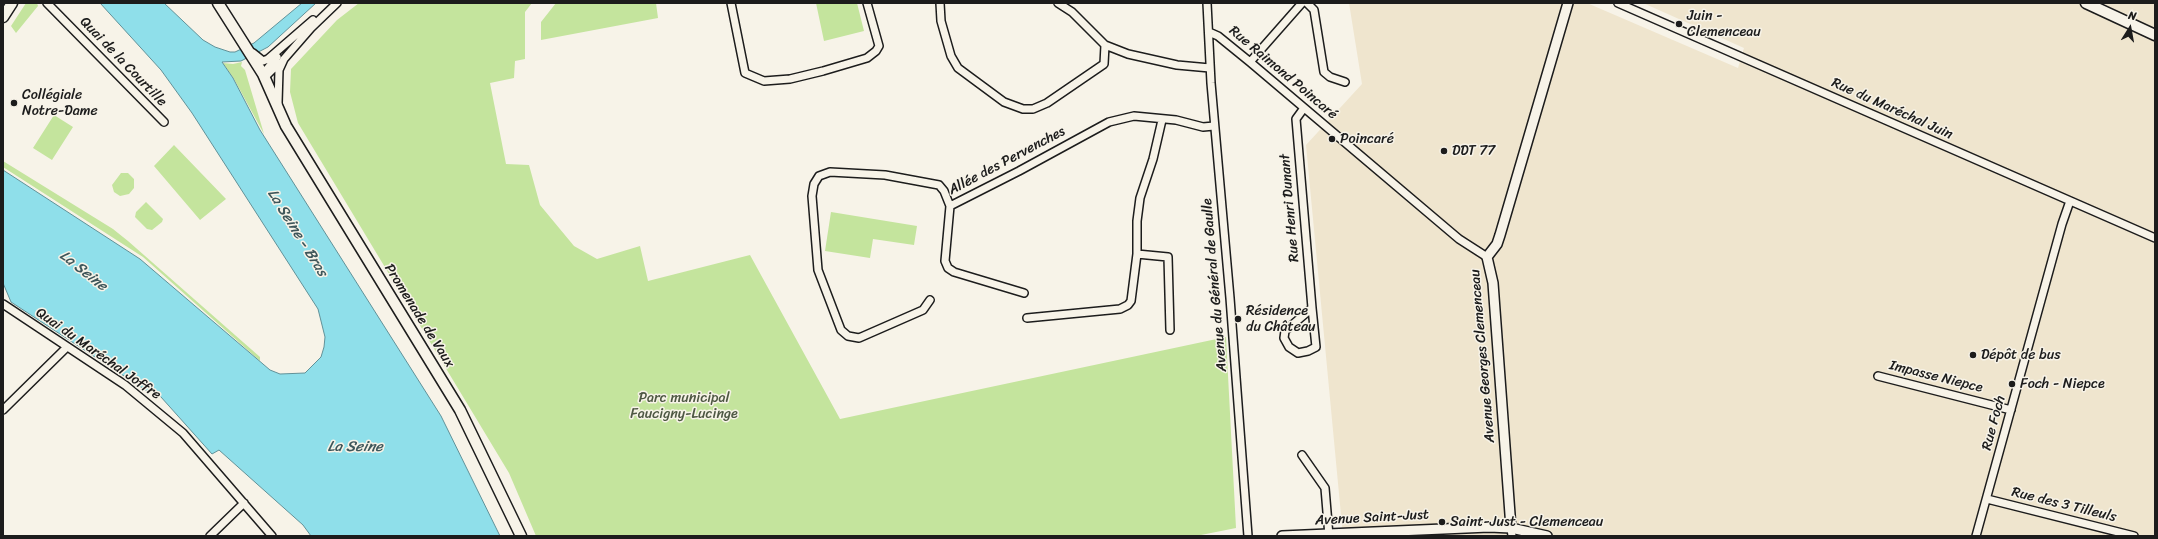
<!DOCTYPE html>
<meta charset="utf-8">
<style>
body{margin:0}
#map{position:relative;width:2158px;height:539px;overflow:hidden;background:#f7f3e8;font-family:Sriracha,sans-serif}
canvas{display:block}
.frame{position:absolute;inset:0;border:4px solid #1c1c1c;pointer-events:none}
.north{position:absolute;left:2110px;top:8px;width:40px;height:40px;-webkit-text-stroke:3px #f7f3e8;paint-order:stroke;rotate:11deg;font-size:11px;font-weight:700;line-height:16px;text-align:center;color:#1c1c1c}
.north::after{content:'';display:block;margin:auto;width:14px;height:18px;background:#1c1c1c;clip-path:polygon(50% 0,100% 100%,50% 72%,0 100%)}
</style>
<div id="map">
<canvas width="2158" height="539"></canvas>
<div class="frame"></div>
<div class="north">N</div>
</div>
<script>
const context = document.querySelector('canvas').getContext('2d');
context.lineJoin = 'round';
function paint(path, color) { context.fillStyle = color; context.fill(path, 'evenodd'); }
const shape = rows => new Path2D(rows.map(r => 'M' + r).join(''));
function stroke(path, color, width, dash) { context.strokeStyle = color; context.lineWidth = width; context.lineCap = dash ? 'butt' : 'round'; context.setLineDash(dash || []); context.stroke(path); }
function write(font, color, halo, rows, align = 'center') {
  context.font = font + ' Sriracha,sans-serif'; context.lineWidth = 3; context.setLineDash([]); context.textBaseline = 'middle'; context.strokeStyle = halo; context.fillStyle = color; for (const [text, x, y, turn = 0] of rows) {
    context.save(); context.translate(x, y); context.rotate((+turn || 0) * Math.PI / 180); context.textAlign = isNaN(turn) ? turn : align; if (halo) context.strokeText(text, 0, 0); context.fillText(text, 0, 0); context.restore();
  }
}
const built = shape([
 [1349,3,1587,3,1738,68,1744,48,1643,3,2155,3,2155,536,1343,536,1306,145,1362,84]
]);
const green = shape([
 [26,3,37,3,38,6,16,33,11,26],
 [359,3,532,3,525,12,525,59,515,61,514,78,490,83,506,164,529,165,540,205,574,246,597,259,640,246,648,281,750,255,840,419,1226,337,1236,528,1196,536,536,536,509,473,298,123,290,92,291,69,337,20],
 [556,3,656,3,658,18,541,40,541,22],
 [816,3,857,3,864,31,824,41],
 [242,62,241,66,245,70,264,134,234,79,223,63,233,64],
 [54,115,73,127,52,160,33,148],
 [174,145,226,199,200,220,154,166],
 [3,161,113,229,128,241,260,357,260,361,143,257,3,167],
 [121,173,128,173,134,179,134,188,129,194,120,196,114,192,112,185],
 [146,202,163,219,162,222,152,230,147,229,135,217,136,212],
 [831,212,917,226,914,245,873,239,870,258,825,251]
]);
const water = shape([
 [100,3,164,3,203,40,215,47,230,52,235,52,254,43,302,3,316,3,268,47,241,61,222,62,233,78,260,130,441,416,500,536,311,536,303,525,219,450,212,454,152,387,147,391,11,302,3,283,3,170,140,259,270,370,280,374,305,373,321,357,324,347,325,337,318,309,192,113,161,70,100,3]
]);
const minor = shape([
 [47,3,164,122],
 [731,3,745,73,764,81,790,79,823,71,867,58,876,51,879,46,867,3],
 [940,3,941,21,951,56,958,68,1004,102,1023,109,1033,109,1047,103,1104,64,1105,45],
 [1058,3,1072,12,1105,45,1128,54,1177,65,1210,68],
 [1207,3,1211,83,1230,298,1248,536],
 [1307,3,1314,10,1324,72,1330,77,1345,82],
 [1618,3,2155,238],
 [1209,32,1218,36,1250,62,1459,239,1487,257],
 [253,53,263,61,268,59,313,20],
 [277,57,263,74,267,75,279,63],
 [1250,62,1302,3],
 [278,103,279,70,284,59,311,28,337,3],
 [1304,108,1296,119,1312,308,1285,331,1284,338,1289,347,1298,353,1308,351,1316,347,1312,308],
 [1137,254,1168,257,1170,330],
 [1024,293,954,272,948,268,945,261,950,206,1019,171,1109,122,1134,116,1176,120,1203,127,1214,126],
 [930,300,923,310,859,338,848,336,841,330,818,270,812,196,814,184,819,176,830,172,885,175,939,185,944,191,950,206],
 [3,304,125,385,183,433,272,536],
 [1027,318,1120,309,1128,305,1131,301,1137,254,1137,221,1140,198,1153,159,1162,120],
 [1878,376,2011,410],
 [3,410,67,347],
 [1302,455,1325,488,1329,536],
 [1987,499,2134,536],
 [1511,528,1512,536],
 [210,536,244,503],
 [1976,536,2062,224,2070,201]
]);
const tertiary = shape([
 [1511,528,1493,283,1487,257,1497,244,1500,235,1568,3],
 [1282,536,1489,527,1511,528,1547,536]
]);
const secondary = shape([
 [218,3,263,74,286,126,460,410,521,536],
 [2086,3,2155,35],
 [3,17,12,3]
]);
const markers = [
 [1679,24,4,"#1c1c1c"],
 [14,103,4,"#1c1c1c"],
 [1332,139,4,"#1c1c1c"],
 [1444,151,4,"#1c1c1c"],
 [1238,319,4,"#1c1c1c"],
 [1973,355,4,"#1c1c1c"],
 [2012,384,4,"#1c1c1c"],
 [1442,522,4,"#1c1c1c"]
];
const poiNames = [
 ["Juin -",1687,16],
 ["Clemenceau",1687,32],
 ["Collégiale",22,95],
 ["Notre-Dame",22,111],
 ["Poincaré",1340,139],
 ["DDT 77",1452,151],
 ["Résidence",1246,311],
 ["du Château",1246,327],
 ["Dépôt de bus",1981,355],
 ["Foch - Niepce",2020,384],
 ["Saint-Just - Clemenceau",1450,522]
];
const streetNames = [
 ["Quai de la Courtille",123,62,46],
 ["Rue Raimond Poincaré",1283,73,40],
 ["Rue du Maréchal Juin",1892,109,24],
 ["Allée des Pervenches",1007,161,-28],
 ["Rue Henri Dunant",1290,208,-95],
 ["Avenue du Général de Gaulle",1215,285,-95],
 ["Promenade de Vaux",419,316,58],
 ["Quai du Maréchal Joffre",98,354,35],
 ["Avenue Georges Clemenceau",1483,356,-95],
 ["Impasse Niepce",1936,377,14],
 ["Rue Foch",1994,423,-75],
 ["Rue des 3 Tilleuls",2064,505,14],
 ["Avenue Saint-Just",1372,518,-3]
];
const parkNames = [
 ["Parc municipal",684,398],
 ["Faucigny-Lucinge",684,414]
];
const waterNames = [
 ["La Seine - Bras",297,233,58],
 ["La Seine",83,271,38],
 ["La Seine",355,447]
];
paint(built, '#efe5ce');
paint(green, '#c4e49d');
paint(water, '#8fdfea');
stroke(water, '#619198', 1);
stroke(minor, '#1c1c1c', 10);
stroke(tertiary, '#1c1c1c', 12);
stroke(secondary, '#1c1c1c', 13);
stroke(minor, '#f7f3e8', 7);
stroke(tertiary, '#f7f3e8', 9);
stroke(secondary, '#f7f3e8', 10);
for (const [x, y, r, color] of markers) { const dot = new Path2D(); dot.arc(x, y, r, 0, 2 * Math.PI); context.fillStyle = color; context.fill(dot); stroke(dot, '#f7f3e8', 1.5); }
write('14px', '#1c1c1c', '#f7f3e8', poiNames, 'left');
write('14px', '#1c1c1c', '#f7f3e8', streetNames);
write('14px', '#4e5843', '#f7f3e8', parkNames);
write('italic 15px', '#3e565a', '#f7f3e8', waterNames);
</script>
